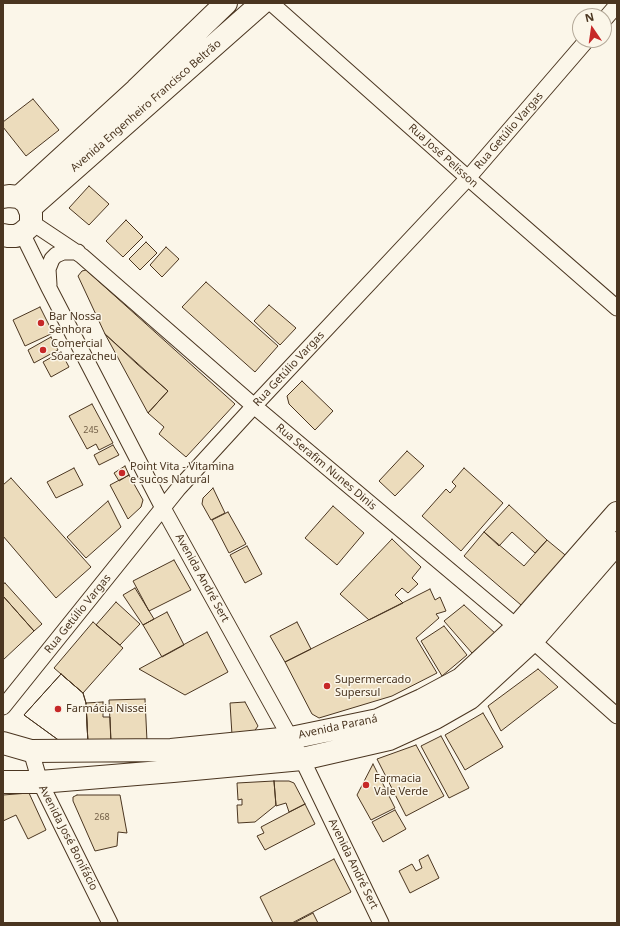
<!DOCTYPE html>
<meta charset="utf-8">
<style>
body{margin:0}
#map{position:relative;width:620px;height:926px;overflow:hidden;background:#fbf6e9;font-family:"Noto Sans",sans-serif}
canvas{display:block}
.frame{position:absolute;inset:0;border:4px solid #4a3520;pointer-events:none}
.north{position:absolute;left:572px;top:8px;width:40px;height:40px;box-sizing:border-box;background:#fbf6e9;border:1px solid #b4a999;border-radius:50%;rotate:347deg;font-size:11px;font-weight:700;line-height:16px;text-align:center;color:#4a3520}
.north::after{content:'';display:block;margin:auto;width:14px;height:18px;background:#c62828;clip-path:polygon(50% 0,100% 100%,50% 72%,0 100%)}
</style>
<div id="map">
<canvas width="620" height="926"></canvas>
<div class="frame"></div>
<div class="north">N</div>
</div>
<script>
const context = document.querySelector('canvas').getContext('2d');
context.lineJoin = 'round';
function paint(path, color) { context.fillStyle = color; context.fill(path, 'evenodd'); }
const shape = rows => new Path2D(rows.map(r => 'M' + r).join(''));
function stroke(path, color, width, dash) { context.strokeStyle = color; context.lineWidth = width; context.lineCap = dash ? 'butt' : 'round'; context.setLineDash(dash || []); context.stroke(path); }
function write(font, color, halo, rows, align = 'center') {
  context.font = font + ' "Noto Sans",sans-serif'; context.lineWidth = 3; context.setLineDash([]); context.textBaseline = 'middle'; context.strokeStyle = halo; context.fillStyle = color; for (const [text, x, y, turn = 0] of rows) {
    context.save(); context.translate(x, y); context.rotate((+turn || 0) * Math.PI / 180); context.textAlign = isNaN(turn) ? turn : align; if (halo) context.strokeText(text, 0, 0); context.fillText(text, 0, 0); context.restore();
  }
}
const building = shape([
 [33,99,59,130,26,156,3,127,3,122,33,99],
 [89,186,109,204,89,225,69,208,89,186],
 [126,220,143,237,123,257,106,241,126,220],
 [146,242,157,253,140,270,129,259,146,242],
 [166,247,179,259,162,277,150,265,166,247],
 [86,270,235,404,186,457,159,434,164,427,148,413,168,391,137,364,105,334,78,276,82,271,86,270],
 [206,282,278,346,255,372,182,307,206,282],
 [269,305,296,328,280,345,254,321,269,305],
 [40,307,53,333,25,346,13,320,40,307],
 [105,334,168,391,148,413,105,334],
 [51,337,58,350,34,363,28,350,51,337],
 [61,352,69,367,51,377,43,362,61,352],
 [302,381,333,411,315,430,289,404,287,396,302,381],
 [92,404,113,443,99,450,96,444,87,449,69,416,92,404],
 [113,445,119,455,99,465,94,455,113,445],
 [407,451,424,466,395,496,379,481,407,451],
 [125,466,129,475,119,481,114,473,125,466],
 [74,468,83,485,56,498,47,482,74,468],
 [464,468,503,503,461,551,422,516,446,489,450,493,456,486,452,482,464,468],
 [129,475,143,500,141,507,128,519,110,485,129,475],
 [11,478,91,567,56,598,3,536,3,485,11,478],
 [213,488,225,513,211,520,202,504,203,498,213,488],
 [108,501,121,527,86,558,67,537,108,501],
 [509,505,547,540,535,553,512,532,499,546,484,532,509,505],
 [333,506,364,533,337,565,305,538,333,506],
 [228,512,246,544,229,553,212,520,228,512],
 [484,532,524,566,547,540,570,559,534,600,521,605,464,556,484,532],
 [392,539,421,567,412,578,418,584,408,593,402,588,395,595,403,603,369,620,340,594,392,539],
 [247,546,262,574,245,583,230,555,247,546],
 [174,560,191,590,149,611,133,581,174,560],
 [5,583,42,624,34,631,3,596,3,584,5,583],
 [135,588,154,619,143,625,123,595,135,588],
 [430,589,435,600,440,597,446,611,436,614,439,618,416,638,437,673,392,696,319,718,312,714,285,662,430,589],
 [3,596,34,631,3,660,3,596],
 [116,602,140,624,120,645,96,625,116,602],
 [464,605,496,634,472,653,444,621,464,605],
 [167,612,184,645,162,657,143,625,167,612],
 [93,622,123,648,83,693,54,668,93,622],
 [297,622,311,649,285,662,270,636,297,622],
 [444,626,467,655,442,676,421,641,444,626],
 [207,632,228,672,185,695,139,669,207,632],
 [538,669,558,687,501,731,488,706,538,669],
 [61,674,83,693,86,703,88,744,68,747,24,715,61,674],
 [61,674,83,693,86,703,88,744,68,747,24,715,61,674],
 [145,699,147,741,111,743,109,700,145,699],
 [103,702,103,717,110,717,111,743,88,744,86,703,103,702],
 [245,702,258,726,253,733,232,735,230,703,245,702],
 [483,713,503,747,465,770,445,735,483,713],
 [441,736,469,788,449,798,421,746,441,736],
 [416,745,444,796,406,816,377,759,416,745],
 [373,764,395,808,371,820,357,795,373,764],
 [274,781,289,781,294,783,305,804,289,812,286,803,276,806,274,781],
 [274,781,276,805,255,822,238,823,237,805,242,805,242,799,238,800,237,783,274,781],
 [29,793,46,830,28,839,16,815,3,821,3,795,29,793],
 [77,795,120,795,127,833,118,832,117,846,95,851,73,801,73,797,77,795],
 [305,804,315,824,265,850,257,836,264,833,261,827,305,804],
 [395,810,406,829,383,842,372,822,395,810],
 [428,855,439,878,410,893,399,871,412,864,416,871,422,868,419,860,428,855],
 [334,859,351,892,292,923,273,923,260,897,334,859],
 [313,913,318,923,294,923,313,913]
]);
const street = shape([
 [271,3,468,178,617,308],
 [604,20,617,5],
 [31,222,82,256,254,406,517,627,617,716],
 [22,233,49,288,163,508,302,759,381,923],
 [49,285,48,269,52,259,56,255,63,252,78,252],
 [3,707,178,489,254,406,468,178,587,40],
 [31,751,40,782,110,923]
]);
const secondary = shape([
 [3,197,9,196,19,197,27,203,31,213,31,222,29,227,22,233,16,236,8,236,3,235],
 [19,197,136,90,226,3],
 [30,208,262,3],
 [3,743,31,751,171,750,291,738,378,720,422,700,461,679,517,627,617,513],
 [3,782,40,782,173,771,302,759,389,739,435,718,470,698,532,641,617,543]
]);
const markers = [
 [41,323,4,"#c62828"],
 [43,350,4,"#c62828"],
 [122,473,4,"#c62828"],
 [327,686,4,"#c62828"],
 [58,709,4,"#c62828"],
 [366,785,4,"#c62828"]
];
const numberNames = [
 ["245",91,430],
 ["268",102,817]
];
const streetNames = [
 ["Avenida Engenheiro Francisco Beltrão",146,106,-41],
 ["Rua Getúlio Vargas",509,131,-49],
 ["Rua José Pelisson",443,156,42],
 ["Rua Getúlio Vargas",289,369,-47],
 ["Rua Serafim Nunes Dinis",326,467,40],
 ["Avenida André Sert",202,578,61],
 ["Rua Getúlio Vargas",78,614,-51],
 ["Avenida Paraná",338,727,-12],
 ["Avenida José Bonifácio",68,838,63],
 ["Avenida André Sert",353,864,64]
];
const poiNames = [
 ["Bar Nossa",49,317],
 ["Senhora",49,330],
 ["Comercial",51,344],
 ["Soarezacheu",51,357],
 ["Point Vita - Vitamina",130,467],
 ["e sucos Natural",130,480],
 ["Supermercado",335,680],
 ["Supersul",335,693],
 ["Farmácia Nissei",66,709],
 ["Farmacia",374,779],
 ["Vale Verde",374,792]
];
paint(building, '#ecdcbc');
stroke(building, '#4a3520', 1);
stroke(street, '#4a3520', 17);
stroke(secondary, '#4a3520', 24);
stroke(street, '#fbf6e9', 15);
stroke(secondary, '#fbf6e9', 22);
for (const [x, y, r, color] of markers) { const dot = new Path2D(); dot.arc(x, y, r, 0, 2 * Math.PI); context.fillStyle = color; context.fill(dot); stroke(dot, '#fbf6e9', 1.5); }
write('9px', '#725f47', null, numberNames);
write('11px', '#4a3520', '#fbf6e9', streetNames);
write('11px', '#4a3520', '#fbf6e9', poiNames, 'left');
</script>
